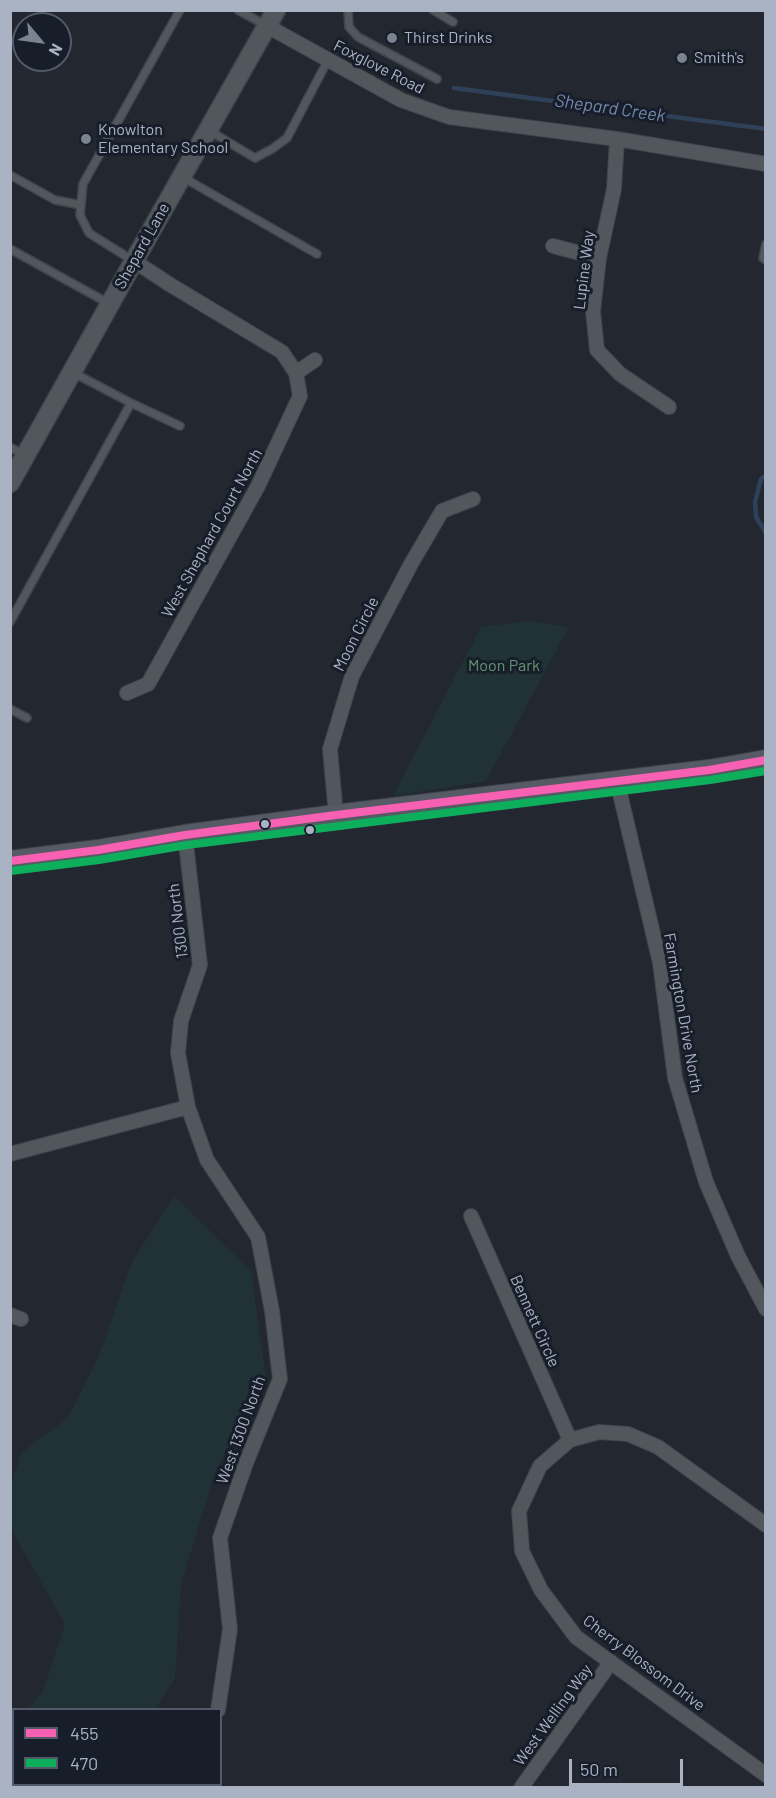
<!DOCTYPE html>
<style>
body{margin:0}
#map{position:relative;width:776px;height:1798px;overflow:hidden;background:#232830;font-family:Barlow,sans-serif}
canvas{display:block}
.frame{position:absolute;inset:0;border:12px solid #aab3c3;pointer-events:none}
.legend{position:absolute;left:12px;top:1708px;width:210px;height:78px;box-sizing:border-box;background:#171e2a;border:2px solid #525a67;margin:0;padding:8px 10px;list-style:none;font-size:18px;color:#aab3c3}
.legend li{display:flex;align-items:center;gap:12px;height:30px}
.legend b{width:30px;border:2px solid #525a67}
.north{position:absolute;left:12px;top:12px;width:60px;height:60px;box-sizing:border-box;background:#171e2a;border:2px solid #525a67;border-radius:50%;rotate:119deg;font-size:16px;font-weight:700;line-height:24px;text-align:center;color:#aab3c3}
.north::after{content:'';display:block;margin:auto;width:21px;height:27px;background:#7b8290;clip-path:polygon(50% 0,100% 100%,50% 72%,0 100%)}
.scale{position:absolute;left:569px;top:1759px;width:114px;height:27px;box-sizing:border-box;border:3px solid #aab3c3;border-top:0;padding-left:8px;font-size:18px;line-height:21px;white-space:nowrap;color:#aab3c3;-webkit-text-stroke:4px #171e2a;paint-order:stroke}
</style>
<div id="map">
<canvas width="776" height="1798"></canvas>
<div class="frame"></div>
<ul class="legend">
<li><b style="height:8px;background:#f860b3"></b>455</li>
<li><b style="height:8px;background:#0daf5c"></b>470</li>
</ul>
<div class="north">N</div>
<div class="scale">50 m</div>
</div>
<script>
const context = document.querySelector('canvas').getContext('2d');
context.lineJoin = 'round';
function paint(path, color) { context.fillStyle = color; context.fill(path, 'evenodd'); }
const shape = rows => new Path2D(rows.map(r => 'M' + r).join(''));
function stroke(path, color, width, dash) { context.strokeStyle = color; context.lineWidth = width; context.lineCap = dash ? 'butt' : 'round'; context.setLineDash(dash || []); context.stroke(path); }
function write(font, color, halo, rows, align = 'center') {
  context.font = font + ' Barlow,sans-serif'; context.lineWidth = 6; context.setLineDash([]); context.textBaseline = 'middle'; context.strokeStyle = halo; context.fillStyle = color; for (const [text, x, y, turn = 0] of rows) {
    context.save(); context.translate(x, y); context.rotate((+turn || 0) * Math.PI / 180); context.textAlign = isNaN(turn) ? turn : align; if (halo) context.strokeText(text, 0, 0); context.fillText(text, 0, 0); context.restore();
  }
}
const green = shape([
 [529,621,569,627,486,781,393,796,481,627],
 [174,1196,251,1271,266,1379,215,1472,181,1584,175,1678,155,1709,28,1709,43,1692,65,1624,11,1529,11,1486,21,1453,68,1418,99,1356,132,1262],
 [13,1727,14,1784,119,1785,118,1787,11,1787,11,1730]
]);
const stream = shape([
 [454,88,766,129],
 [766,475,761,479,755,502,756,517,766,533]
]);
const service = shape([
 [238,10,267,26],
 [348,10,349,27,358,37,437,79],
 [433,10,453,22],
 [208,130,255,158,272,149,287,138,328,60],
 [10,175,55,200,81,205],
 [184,178,317,254],
 [766,244,763,258,766,260],
 [10,249,108,303],
 [132,260,89,233,80,215,83,184,180,10],
 [131,403,180,426],
 [10,447,24,455],
 [10,622,131,403,72,372],
 [10,709,27,718]
]);
const minor = shape([
 [267,26,401,100,449,117,617,139,766,164],
 [617,139,614,189,599,258,593,311,597,350,620,374,669,407],
 [553,246,599,258],
 [296,373,315,360],
 [127,693,148,684,258,486,300,396,296,373,282,352,169,284,134,261],
 [617,781,660,963,675,1078,706,1182,738,1256,766,1309],
 [336,815,330,749,352,676,411,564,442,511,473,499],
 [185,835,200,965,181,1021,178,1053,188,1107,207,1160,258,1237,272,1311,280,1379,246,1463,220,1538,230,1629,218,1710],
 [10,1154,188,1107],
 [471,1216,570,1440],
 [10,1315,21,1319],
 [766,1525,658,1447,628,1434,599,1432,570,1440,540,1466,519,1511,522,1551,541,1590,576,1637,766,1775],
 [179,1788,181,1784],
 [521,1788,611,1662]
]);
const tertiary = shape([
 [10,483,134,261,276,10]
]);
const secondary = shape([
 [10,861,98,850,185,835,336,815,709,770,766,760]
]);
const bus1 = shape([
 [10,861,98,850,185,835,336,815,709,770,766,760]
]);
const bus2 = shape([
 [11,871,99,860,187,845,710,780,766,771]
]);
const markers = [
 [392,38,6,"#7b8290"],
 [682,58,6,"#7b8290"],
 [86,139,6,"#7b8290"],
 [265,824,5,"#aab3c3"],
 [310,830,5,"#aab3c3"]
];
const poiNames = [
 ["Thirst Drinks",404,38],
 ["Smith's",694,58],
 ["Knowlton",98,130],
 ["Elementary School",98,148]
];
const streetNames = [
 ["Foxglove Road",379,67,27],
 ["Shepard Lane",142,246,-61],
 ["Lupine Way",584,270,-83],
 ["West Shephard Court North",212,533,-61],
 ["Moon Circle",356,634,-63],
 ["1300 North",178,921,-97],
 ["Farmington Drive North",683,1013,80],
 ["Bennett Circle",535,1321,66],
 ["West 1300 North",241,1430,-70],
 ["Cherry Blossom Drive",644,1663,37],
 ["West Welling Way",553,1715,-54]
];
const parkNames = [
 ["Moon Park",504,666]
];
const waterNames = [
 ["Shepard Creek",610,108,8]
];
paint(green, '#203235');
stroke(stream, '#2f4059', 4.5);
stroke(service, '#40444b', 10);
stroke(minor, '#40444b', 16);
stroke(tertiary, '#40444b', 21);
stroke(secondary, '#40444b', 22);
stroke(service, '#52575e', 7);
stroke(minor, '#52575e', 14);
stroke(tertiary, '#52575e', 18);
stroke(secondary, '#565a64', 20);
stroke(bus1, '#f860b3', 8);
stroke(bus2, '#0daf5c', 8);
for (const [x, y, r, color] of markers) { const dot = new Path2D(); dot.arc(x, y, r, 0, 2 * Math.PI); context.fillStyle = color; context.fill(dot); stroke(dot, '#171e2a', 2); }
write('16px', '#aab3c3', '#171e2a', poiNames, 'left');
write('16px', '#aab3c3', '#171e2a', streetNames);
write('16px', '#62946f', '#171e2a', parkNames);
write('italic 18px', '#7289ad', '#171e2a', waterNames);
</script>
